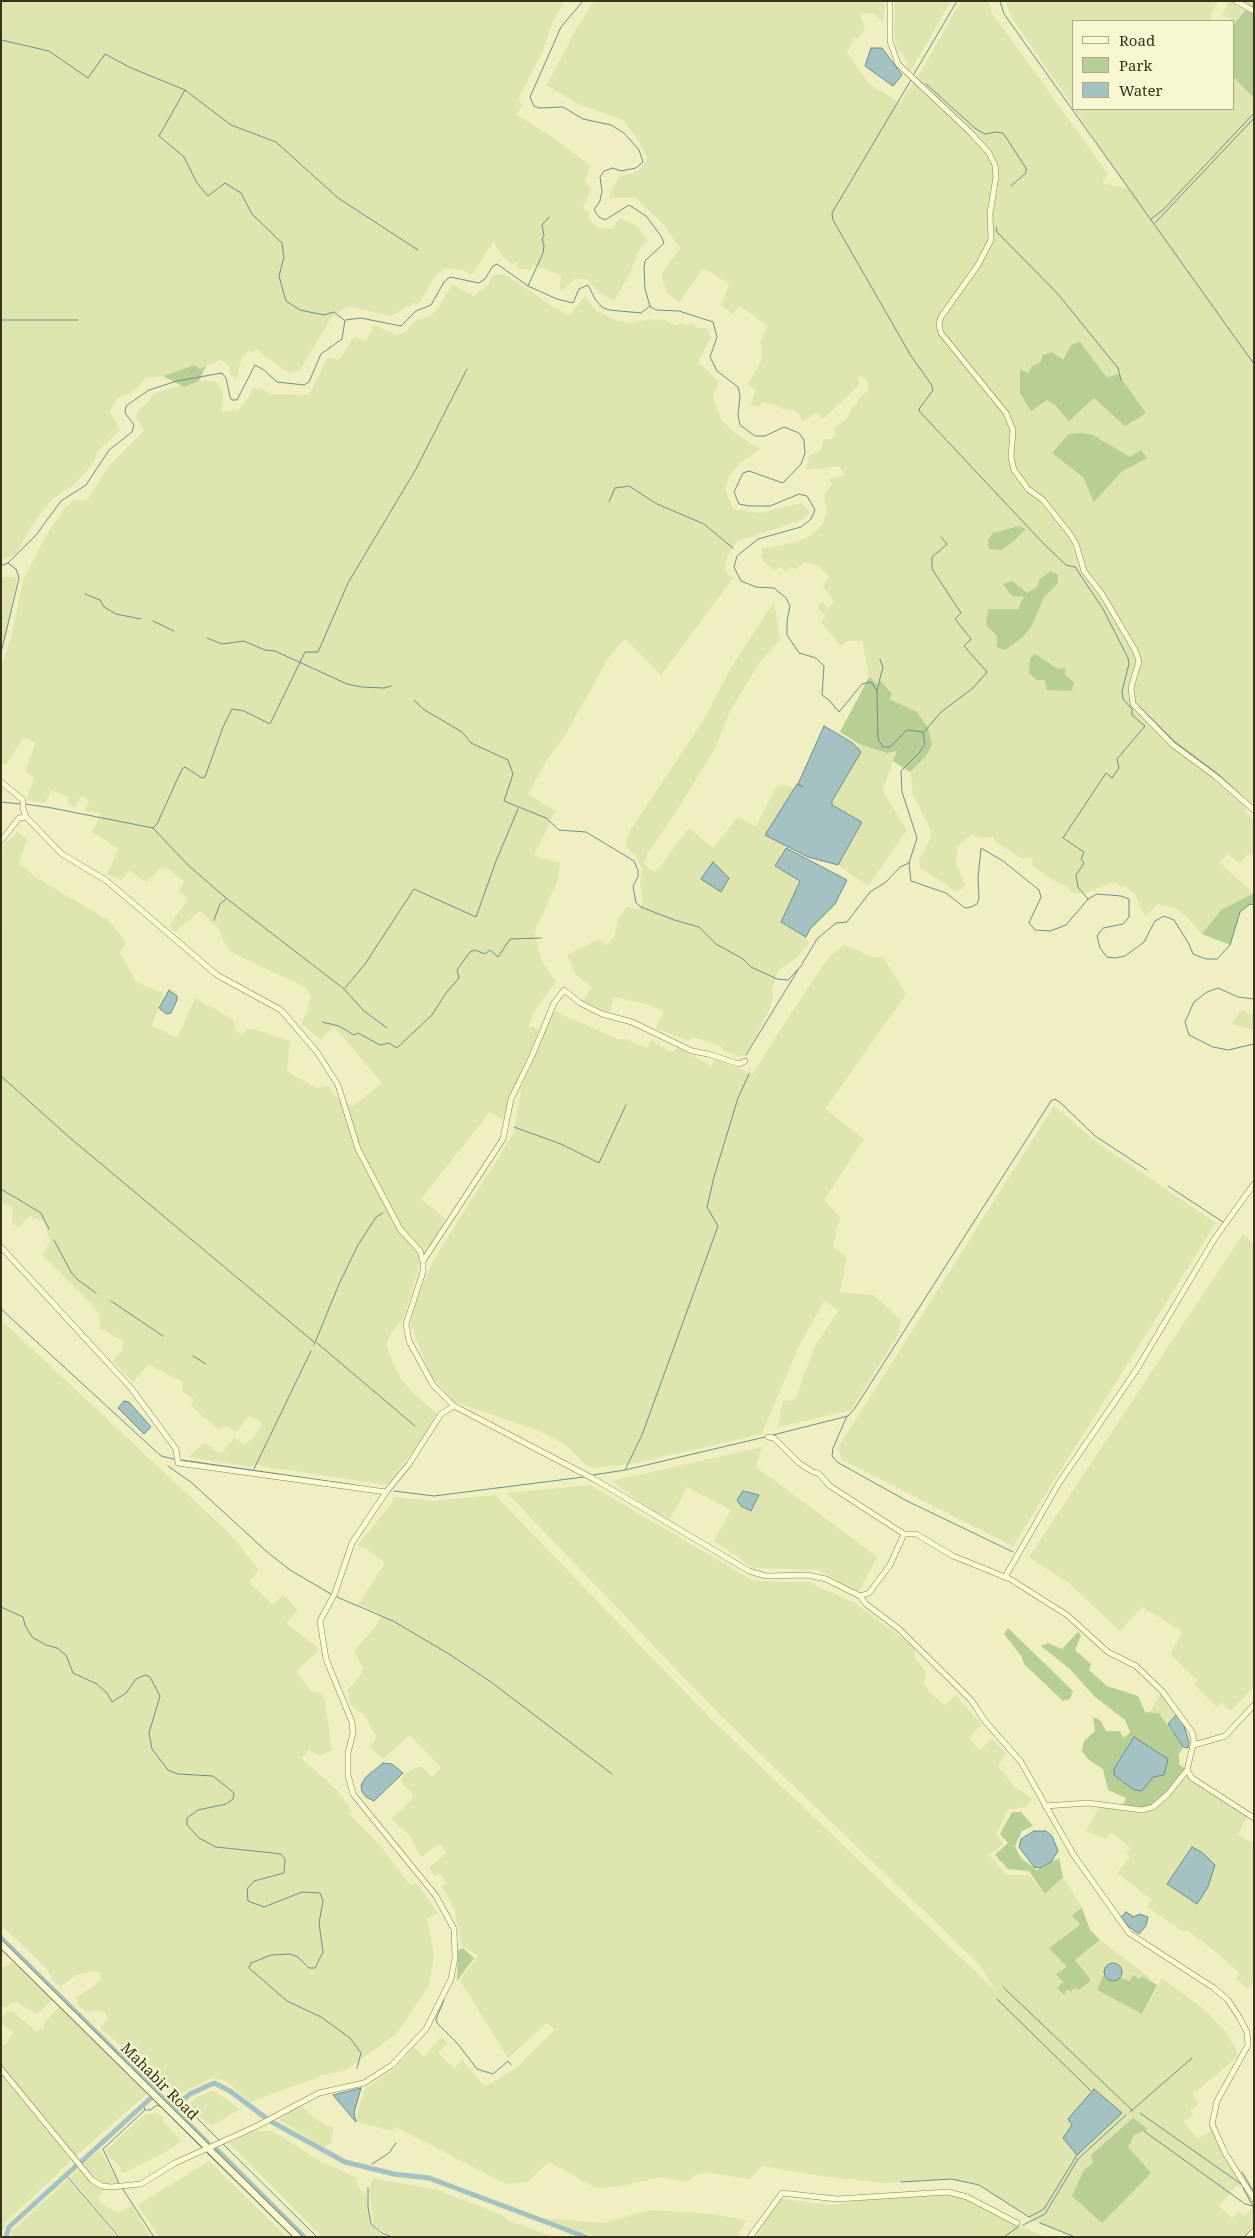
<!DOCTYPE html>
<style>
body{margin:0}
#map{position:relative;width:1255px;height:2238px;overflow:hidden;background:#efefc1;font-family:"Noto Serif",serif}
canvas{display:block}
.frame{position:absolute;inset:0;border:2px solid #39331d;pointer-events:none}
.legend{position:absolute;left:1072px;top:20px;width:162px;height:90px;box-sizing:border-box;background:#f7f7d1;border:1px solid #aba989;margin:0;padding:6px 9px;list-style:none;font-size:15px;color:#39331d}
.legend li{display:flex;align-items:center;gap:10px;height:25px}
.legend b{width:25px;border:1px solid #aba989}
</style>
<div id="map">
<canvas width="1255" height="2238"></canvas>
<div class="frame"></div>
<ul class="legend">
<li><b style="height:6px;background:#fafad5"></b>Road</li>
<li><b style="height:14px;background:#b7ce95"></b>Park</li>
<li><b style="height:14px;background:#a4c2c2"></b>Water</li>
</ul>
</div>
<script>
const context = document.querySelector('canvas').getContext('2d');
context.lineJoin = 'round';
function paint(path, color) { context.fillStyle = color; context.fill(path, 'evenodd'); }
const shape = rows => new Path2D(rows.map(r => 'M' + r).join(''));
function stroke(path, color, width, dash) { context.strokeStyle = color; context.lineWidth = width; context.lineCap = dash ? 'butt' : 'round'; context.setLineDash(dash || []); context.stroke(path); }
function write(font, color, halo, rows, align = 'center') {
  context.font = font + ' "Noto Serif",serif'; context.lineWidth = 4.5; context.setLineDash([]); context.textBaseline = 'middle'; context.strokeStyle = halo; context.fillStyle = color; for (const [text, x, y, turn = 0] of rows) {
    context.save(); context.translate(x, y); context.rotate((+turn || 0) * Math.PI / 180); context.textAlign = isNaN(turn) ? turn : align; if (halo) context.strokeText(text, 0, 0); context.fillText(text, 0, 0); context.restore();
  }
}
const farmland = shape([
 [1,1,565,1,553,21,542,53,518,99,522,105,517,115,552,137,590,165,585,182,591,189,583,208,589,212,589,219,597,228,612,229,620,218,637,226,648,241,640,248,629,275,614,301,599,293,587,279,574,279,563,290,560,289,561,275,533,265,530,270,518,268,517,262,512,264,505,259,493,242,472,275,463,270,445,268,435,276,419,304,414,303,391,316,348,306,331,318,300,370,289,373,256,349,253,353,249,350,242,357,236,379,230,374,230,366,221,360,199,369,195,365,163,376,146,378,133,392,117,398,110,411,120,430,98,451,92,465,75,484,52,499,31,527,16,554,1,561],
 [594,1,886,1,883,21,872,13,860,14,865,28,858,39,854,37,847,52,869,84,900,103,920,73,961,1,989,1,992,13,1108,174,1102,183,1128,189,1074,109,1234,109,1234,78,1254,98,1254,799,1245,811,1254,821,1254,858,1248,853,1240,864,1228,854,1219,862,1253,893,1221,910,1202,934,1187,917,1175,908,1158,904,1145,916,1135,894,1125,886,1122,887,1114,882,1085,893,1072,893,1066,886,1051,879,1032,865,1033,859,1030,856,1023,859,995,842,993,837,979,838,972,834,957,847,956,864,965,886,957,892,920,867,919,860,931,838,931,831,913,795,910,772,926,756,917,712,888,699,892,694,879,681,878,685,869,677,862,641,847,641,841,646,821,622,826,616,817,608,821,601,828,608,834,602,823,586,829,577,819,566,805,561,796,569,790,567,786,572,782,567,773,570,761,558,763,553,761,549,797,542,812,535,822,525,827,510,824,496,832,484,829,479,845,476,839,466,806,470,809,456,821,450,824,439,831,439,836,435,834,428,848,418,852,407,858,403,858,398,868,391,867,379,858,375,859,382,857,387,823,419,816,413,802,422,800,415,794,410,787,410,764,402,758,407,751,404,756,391,748,384,761,362,762,351,760,341,768,326,739,305,733,314,721,305,729,284,707,270,702,270,679,302,667,293,661,275,680,248,664,225,636,198,608,198,619,176,634,173,643,167,647,158,639,141,623,120,574,102,547,85,575,31],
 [895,1,951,1,910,72,907,68,907,60,897,48,894,36],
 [1005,1,1219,1,1210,15,1210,21,1074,21,1074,108,1012,18],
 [1229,1,1254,1,1254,11,1246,8,1235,24,1234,21,1222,15],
 [498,274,508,276,553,307,570,315,585,296,596,311,618,321,632,323,650,319,656,321,662,319,675,326,682,323,686,326,691,323,698,328,708,328,711,338,698,362,719,382,713,398,722,421,736,434,760,449,741,462,729,476,725,490,733,509,760,513,802,503,810,512,802,520,738,541,728,555,725,566,728,575,733,578,661,675,625,639,609,657,564,737,548,758,528,794,555,811,534,856,560,863,558,880,534,933,543,963,556,982,534,1011,529,1026,539,1030,507,1105,503,1120,490,1112,421,1199,446,1219,426,1253,423,1254,402,1322,400,1322,392,1332,386,1345,400,1378,416,1396,437,1413,425,1435,387,1485,261,1466,259,1463,250,1467,189,1457,204,1443,221,1454,234,1438,244,1444,254,1438,262,1423,249,1416,236,1432,225,1425,219,1430,191,1406,194,1399,182,1391,183,1382,148,1364,133,1382,113,1361,122,1351,123,1341,100,1328,99,1315,95,1308,43,1255,50,1242,44,1222,30,1216,19,1227,12,1224,13,1208,1,1201,3,845,18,832,27,839,19,863,35,877,108,920,119,933,126,943,120,952,136,982,163,993,152,1026,177,1038,195,998,234,1020,235,1031,243,1034,249,1028,290,1041,287,1072,317,1088,328,1086,336,1097,353,1106,382,1083,334,1026,321,1040,301,1023,307,1012,311,997,305,987,231,952,222,939,220,930,200,911,175,932,169,926,188,899,179,891,185,882,170,870,161,867,147,882,129,870,122,880,107,874,119,849,92,832,101,813,85,811,89,800,81,796,75,807,68,804,69,797,52,790,45,803,27,800,34,777,25,772,36,743,24,737,6,765,1,762,1,667,11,637,23,580,48,532,64,509,72,501,87,500,109,466,144,431,141,424,136,420,138,410,148,403,154,393,199,381,216,381,223,391,222,412,238,410,249,397,252,389,261,388,270,394,309,395,328,357,339,360,354,337,365,341,372,331,373,325,398,335,404,333,416,320,429,317,438,308,452,285,474,296,488,285,493,275],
 [1,577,17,577,7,632,1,648],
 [774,602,780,640,760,662,731,709,714,750,672,818,648,852,644,864,655,873,689,828,713,848,738,817,756,826,776,787,784,785,810,795,775,866,800,881,781,922,806,937,809,943,798,956,779,970,772,988,773,999,767,1015,745,1055,738,1056,723,1050,721,1046,692,1037,689,1041,655,1028,664,1011,646,1004,614,997,609,1013,583,1001,592,987,576,975,567,955,599,939,607,946,615,935,618,919,627,907,640,909,643,900,640,883,642,869,636,856,625,845,630,831,703,721,731,668],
 [859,744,887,753,897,751,882,790,907,830,868,886,838,865,863,821,832,805,835,796,834,789],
 [845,945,872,957,883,957,906,994,825,1109,864,1139,824,1200,840,1217,833,1245,847,1258,840,1292,874,1295,901,1320,899,1333,851,1410,778,1427,783,1401,795,1400,815,1346,839,1310,824,1301,798,1348,762,1434,631,1464,593,1468,586,1465,567,1446,544,1433,453,1401,430,1375,411,1326,415,1305,432,1262,514,1133,521,1088,554,1011,618,1039,625,1039,648,1048,651,1040,670,1052,678,1048,711,1066,715,1059,753,1074,775,1038,822,967,831,955],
 [1242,1009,1250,1015,1254,1012,1254,1030,1232,1024],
 [1054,1106,1099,1144,1216,1223,1013,1546,842,1460,838,1448],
 [1243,1234,1254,1244,1254,1687,1230,1711,1222,1702,1217,1707,1194,1684,1197,1680,1170,1654,1183,1632,1142,1607,1120,1631,1070,1584,1029,1557],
 [1,1320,229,1533,259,1570,249,1582,273,1605,283,1595,298,1610,286,1623,316,1646,318,1651,296,1671,311,1691,324,1695,332,1750,319,1756,309,1750,301,1758,337,1790,352,1811,349,1814,379,1844,410,1885,416,1882,438,1913,427,1918,434,1955,429,1985,397,2033,346,2070,324,2075,250,2102,226,2081,212,2078,178,2095,152,2076,133,2053,122,2047,100,2027,108,2020,105,2013,96,2009,87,2013,78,2005,76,1998,95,1985,101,1979,101,1973,95,1971,76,1975,61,1986,54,1982,46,1968,1,1925],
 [762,1447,756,1467,877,1557,858,1593,820,1570,754,1568,714,1541,731,1510,687,1487,668,1523,612,1481],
 [590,1485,754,1581,808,1582,855,1603,915,1648,915,1657,926,1673,924,1683,930,1693,945,1705,956,1695,981,1724,970,1738,979,1751,992,1738,1006,1754,998,1766,1015,1788,1033,1798,1026,1807,1008,1810,996,1835,1004,1844,989,1855,1007,1875,1029,1875,1045,1894,1063,1877,1082,1908,1072,1915,1080,1925,1063,1982,1057,1989,1064,1995,1067,1991,1071,1992,1074,1988,1091,1980,1075,1960,1100,1940,1151,1979,1150,1981,1142,1976,1130,1981,1119,1977,1121,1974,1103,1972,1097,1990,1142,2014,1162,1978,1205,2010,1226,2032,1237,2051,1236,2058,1193,2094,1199,2104,1190,2110,1193,2115,1184,2122,1197,2139,1213,2130,1246,2187,1236,2186,1219,2206,1232,2218,1239,2211,1245,2216,1254,2205,1254,2237,1075,2237,1034,2221,979,2185,952,2179,883,2183,821,2176,762,2166,750,2179,706,2172,695,2175,687,2182,661,2177,617,2187,596,2188,549,2162,527,2182,506,2184,396,2127,392,2131,357,2122,357,2112,365,2089,395,2068,414,2047,424,2057,441,2037,448,2043,438,2053,454,2069,462,2060,485,2087,517,2067,555,2030,547,2023,508,2058,460,1980,478,1956,462,1946,454,1908,442,1886,446,1883,440,1873,434,1876,429,1867,447,1853,439,1843,421,1857,410,1836,391,1819,405,1807,414,1795,401,1782,405,1773,421,1766,432,1777,441,1768,410,1735,383,1759,369,1747,375,1741,376,1736,364,1715,350,1705,348,1690,362,1673,363,1668,354,1651,376,1626,381,1615,358,1604,385,1563,364,1547,357,1546,392,1503,393,1497,432,1501,495,1495,712,1720,997,1992,978,1963,721,1716,507,1493],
 [1162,1691,1178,1712,1168,1724,1159,1713,1150,1712],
 [1187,1770,1192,1778,1248,1815,1238,1835,1254,1844,1254,1981,1247,1988,1236,1979,1240,1973,1216,1952,1187,1930,1184,1932,1147,1907,1152,1900,1117,1873,1130,1857,1126,1853,1131,1848,1111,1833,1105,1839,1086,1831,1101,1804,1122,1808],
 [13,1963,52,2000,37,2014,15,2001,4,2008,1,2005,1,1968],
 [60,2006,148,2093,76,2156,1,2066,1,2043,5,2045,13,2033,1,2023,1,2018,7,2012,12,2011,36,2031,43,2029,45,2022],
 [1,2073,54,2136,71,2161,7,2221,1,2233],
 [213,2090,240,2109,212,2126,199,2116,192,2107,191,2102,195,2098],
 [301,2105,317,2120,334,2129,330,2144,324,2147,278,2119],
 [156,2113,163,2117,163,2121,181,2141,164,2153,122,2174,120,2166,109,2157,106,2150,144,2115],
 [254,2131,272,2131,320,2161,358,2178,357,2185,361,2191,366,2192,370,2224,382,2235,389,2237,322,2237,229,2143],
 [100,2150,118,2182,110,2186,97,2180,83,2164],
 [209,2161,287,2237,159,2237,138,2205],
 [79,2169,86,2178,105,2189,97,2198,103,2205,118,2213,132,2206,151,2237,121,2237,70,2177],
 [373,2178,438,2190,502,2215,507,2220,554,2237,396,2237,380,2230,373,2223,369,2190],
 [68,2179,117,2237,11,2237,12,2231],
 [928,2192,967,2197,1020,2226,1046,2237,750,2237,777,2198,829,2205],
 [649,2210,712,2214,746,2220,737,2237,596,2237,541,2218,604,2223]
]);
const green = shape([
 [1247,8,1254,11,1254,98,1234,78,1234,24],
 [1080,342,1107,378,1118,374,1146,413,1125,426,1094,398,1069,421,1055,405,1047,400,1031,411,1020,393,1020,369,1028,373,1032,366,1040,363,1043,355,1052,352,1063,360,1071,345],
 [195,365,199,369,206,366,199,381,184,387,163,376],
 [1081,433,1093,435,1130,457,1141,450,1147,458,1121,472,1094,502,1083,477,1052,453,1069,434],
 [1019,526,1026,529,1014,541,1001,550,989,549,988,540,993,533],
 [1051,571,1058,575,1058,583,1044,597,1031,627,1022,638,1005,650,997,647,997,636,986,625,988,609,1018,609,1024,597,1012,596,1003,584,1012,581,1027,593,1037,587,1040,579],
 [1035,654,1058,669,1065,668,1065,675,1074,682,1072,691,1047,690,1045,680,1037,680,1029,673,1030,658],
 [869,677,878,685,880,680,892,694,889,699,917,712,928,728,932,745,926,756,910,772,893,761,897,751,887,753,859,744,840,732],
 [1254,893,1254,905,1250,904,1240,912,1230,945,1202,934,1221,910],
 [1008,1628,1073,1691,1070,1699,1063,1701,1024,1664,1022,1657,1004,1634],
 [1078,1632,1081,1635,1075,1650,1091,1664,1089,1670,1107,1686,1138,1696,1145,1712,1159,1713,1183,1747,1179,1754,1179,1764,1187,1770,1153,1807,1142,1810,1122,1808,1126,1798,1108,1790,1103,1769,1089,1760,1082,1751,1084,1741,1095,1731,1093,1717,1100,1720,1106,1731,1119,1731,1124,1738,1130,1732,1125,1720,1094,1696,1070,1669,1041,1646,1048,1643,1062,1649],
 [1012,1812,1021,1812,1033,1826,1022,1831,1015,1846,1021,1858,1037,1870,1059,1858,1063,1877,1045,1894,1029,1871,1008,1869,995,1855,1008,1843,1000,1834],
 [1082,1908,1090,1930,1100,1940,1075,1960,1091,1980,1079,1990,1074,1988,1071,1992,1067,1990,1064,1995,1057,1988,1063,1982,1056,1974,1067,1967,1049,1948,1080,1925,1072,1915],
 [463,1948,474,1958,457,1981,458,1950],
 [1103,1975,1114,1982,1119,1977,1130,1981,1133,1975,1139,1979,1142,1976,1157,1985,1142,2014,1097,1990],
 [1133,2118,1148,2129,1134,2135,1128,2147,1151,2173,1102,2223,1072,2196,1084,2170,1093,2163,1091,2155]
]);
const water = shape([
 [871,48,882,48,902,75,893,86,865,66,871,48],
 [824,726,853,743,861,752,832,801,832,805,862,822,838,865,808,857,765,835,797,784,803,787,798,784,824,726],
 [786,848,847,880,835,904,810,929,806,937,781,922,800,881,775,866,786,848],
 [713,862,729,878,721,892,701,879,713,862],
 [169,990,177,996,177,1000,171,1013,166,1014,159,1008,169,990],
 [124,1401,129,1402,151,1427,144,1434,118,1408,124,1401],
 [743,1491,759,1495,751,1511,741,1506,737,1500,743,1491],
 [1177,1714,1184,1726,1189,1742,1188,1748,1183,1747,1168,1724,1177,1714],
 [1134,1737,1168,1759,1164,1775,1153,1777,1142,1791,1134,1790,1114,1775,1114,1769,1134,1737],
 [383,1763,392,1764,403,1773,374,1801,366,1797,362,1792,361,1785,366,1777,383,1763],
 [1034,1831,1046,1831,1052,1836,1058,1851,1051,1862,1040,1868,1034,1867,1019,1847,1021,1839,1034,1831],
 [1192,1847,1203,1853,1215,1865,1208,1887,1197,1904,1167,1884,1192,1847],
 [1126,1912,1134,1917,1139,1914,1148,1917,1146,1926,1139,1934,1128,1926,1121,1917,1126,1912],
 '1104 1972a9 9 0 1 1 18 0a9 9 0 1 1-18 0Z',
 [361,2088,354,2113,356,2122,333,2095,361,2088],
 [1094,2089,1122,2113,1077,2155,1063,2138,1072,2125,1068,2119,1094,2089]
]);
const stream = shape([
 [583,1,561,27,530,97,534,106,539,108,563,107,583,119,611,125,624,133,639,150,643,162,636,168,621,171,613,168,604,171,600,177,602,191,600,201,594,210,599,217,605,220,629,205,646,216,661,236,664,243,645,261,644,268,645,289,650,306,656,310,679,311,713,322,717,337,710,357,717,371,738,387,740,396,738,415,740,425,755,436,765,436,784,427,799,433,804,440,805,453,801,464,783,483,749,471,743,473,734,492,739,504,749,506,770,506,799,494,807,496,815,510,811,519,801,527,758,539,737,556,734,567,741,581,756,587,774,588,786,598,790,606,787,621,787,635,799,653,816,658,824,666,822,695,829,700,839,712,862,684,871,682,877,691,878,739,883,747,890,747,907,730,923,732,925,744,919,753,901,771,902,792,917,838,909,863,911,881,946,893,965,908,971,907,977,904,979,898,978,878,981,848,1003,861,1039,890,1041,897,1029,923,1035,930,1050,931,1066,925,1088,899,1097,894,1121,896,1129,899,1129,917,1123,924,1103,928,1097,936,1100,948,1107,957,1115,958,1125,956,1144,942,1155,921,1164,916,1174,920,1189,944,1193,954,1206,959,1217,959,1230,945,1240,912,1250,904,1254,905],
 [1000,1,1004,14,1254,364],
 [1,40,49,51,88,78,105,54,129,67,185,90,231,125,276,142,338,198,418,250],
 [914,74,957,1],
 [911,80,832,213,833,220,911,356,931,384,933,390,919,409,920,412,1043,543,1066,565,1075,567,1103,609,1128,658,1129,664,1122,691,1123,699,1132,709,1132,715,1145,726,1117,759,1119,768,1112,778,1106,773,1063,838,1084,852,1081,859,1084,863,1076,875,1078,887,1088,899],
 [926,84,976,129,985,134,996,132,1003,133,1026,168,1026,173,1011,186],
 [185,90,159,136,184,157,197,183,208,196,225,183,241,193,252,214,282,243,284,257,279,276,286,301,300,310,324,315,334,312,344,320],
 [1151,219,1164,209,1254,113],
 [1155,223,1254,118],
 [996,227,997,232,1057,293,1118,368,1121,380],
 [528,286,543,253,544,245,542,239,544,236,542,225,549,217],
 [1,320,78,320],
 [609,502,615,488,629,486,657,504,704,524,733,548],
 [1,566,8,563,36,535,61,501,86,485,109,450,132,432,134,425,125,413,126,406,149,390,177,381,222,373,226,378,230,397,232,400,237,400,255,365,264,370,277,382,304,385,309,382,321,354,342,339,345,320,361,318,401,326,416,311,431,305,444,282,450,277,479,283,485,279,492,267,497,264,528,286,557,299,573,303,579,289,588,285,595,299,602,307,609,310,641,313,650,306],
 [85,594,100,600,104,607,116,614,141,619],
 [153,621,174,631],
 [207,638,222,644,244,641,265,650,275,651,347,684,362,687,384,688,391,686],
 [1,653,19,578,16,569,8,563],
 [877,690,883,667,880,659],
 [414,700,423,709,462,732,471,743,508,760,513,774,504,801,546,818,559,830,586,832,634,861,638,870,638,877,633,886,636,903,641,907,674,920,699,927,716,944,743,959,751,967,777,979,788,980,802,965],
 [1139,706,1175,742,1218,774,1244,798],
 [924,732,941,712,973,688,987,672,964,646,971,639,955,619,961,613,932,569,932,557,947,544,941,537],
 [1,802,20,804],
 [25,804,52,808,153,828,157,824,182,769,185,767,202,778,205,777,223,727,232,709,244,711,270,724,305,652,318,652,348,583,416,469,467,369],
 [153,828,188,865,226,898,344,989,364,1011,387,1028],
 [214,920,220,904,226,899],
 [802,964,817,939,836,923,847,922,870,892,886,882,900,867,909,863],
 [345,988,365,964,414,889,476,917,496,861,518,809],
 [1254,999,1238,997,1218,988,1207,992,1194,1002,1185,1022,1189,1035,1213,1047,1228,1050,1254,1044],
 [322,1022,339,1026,354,1035,358,1033,380,1045,389,1043,397,1048,432,1015,446,993,459,978,457,970,470,952,475,950,485,954,490,950,498,957,510,939,541,938],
 [746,1055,798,970],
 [1,1076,69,1137,314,1342],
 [514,1127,561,1144,599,1163,626,1105],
 [1168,1186,1223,1222],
 [1,1189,41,1213,49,1229],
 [54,1240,71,1272,78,1280,96,1293],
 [111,1301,163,1336],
 [1,1309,161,1456,174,1459],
 [317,1343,415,1426],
 [314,1345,339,1284,358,1245,376,1217,383,1213],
 [193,1356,206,1364],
 [847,1416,833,1448,832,1456,837,1462,907,1501,1013,1552],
 [773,1435,848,1416,855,1408,1051,1101,1055,1099,1062,1104,1095,1136,1147,1170],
 [182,1460,355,1485],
 [168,1466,192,1483,266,1551,290,1570,331,1594],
 [254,1469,311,1351],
 [625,1470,642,1435,718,1226,707,1207,714,1177,738,1098,749,1074],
 [593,1475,625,1470,765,1437],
 [394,1491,434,1496,584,1477],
 [337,1597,393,1621,449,1654,491,1682,612,1774],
 [1,1607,23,1617,25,1625,32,1637,46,1645,57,1648,66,1655,73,1673,97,1684,107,1693,112,1702,126,1693,136,1679,145,1675,150,1677,160,1696,149,1733,152,1749,168,1770,178,1774,213,1776,234,1793,233,1799,226,1804,198,1810,187,1818,187,1825,199,1838,216,1847,273,1853,281,1854,285,1859,284,1873,254,1881,247,1889,248,1901,264,1907,302,1892,320,1893,323,1901,319,1923,323,1952,315,1968,309,1968,298,1957,290,1954,271,1955,251,1963,249,1968,287,2001,321,2017,350,2038,361,2053,357,2068],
 [1003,1987,1132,2110],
 [997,1999,1092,2092],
 [444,2000,436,2019,437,2023,457,2043,477,2069,493,2074,508,2061,511,2065],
 [186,2103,186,2107,219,2140],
 [146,2110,150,2110,157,2105,161,2107,202,2148],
 [1130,2112,1192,2058],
 [1140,2113,1241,2184],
 [1144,2131,1245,2204,1253,2206],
 [223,2144,317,2237],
 [207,2153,293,2237],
 [372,2164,389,2153,396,2143],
 [1242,2172,1254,2192],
 [66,2175,119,2237],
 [901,2182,952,2179,979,2185,1029,2217,1044,2209,1077,2155],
 [119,2183,103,2149,145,2110,144,2107],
 [122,2188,154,2237],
 [368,2188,368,2207,371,2224,382,2233,393,2237],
 [1243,2188,1254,2208],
 [1040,2223,1075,2237],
 [1023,2225,1045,2214,1078,2159,1126,2115],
 [1004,2237,1018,2227],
 [1244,2237,1254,2228]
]);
const canal = shape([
 [1,1938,208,2143],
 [172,2108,190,2094,214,2083,230,2091,266,2118],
 [272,2122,345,2162,394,2174,429,2178,586,2237],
 [215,2148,304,2237],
 [81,2162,153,2096],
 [6,2237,9,2227,76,2166]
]);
const minor = shape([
 [890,1,890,41,898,64,971,133,989,153,995,165,996,177,990,213,991,240,978,265,941,317,939,325,941,333,1006,413,1013,430,1011,457,1014,470,1028,489,1043,500,1070,534,1076,544,1084,571,1102,594,1135,650,1139,661,1131,688,1133,704,1173,745,1215,776,1254,810],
 [1236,1,1254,11],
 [1,782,23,800,23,808,26,817],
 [1,841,19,818,26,817,62,854,107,881,217,975,281,1010,317,1052,338,1085,358,1149,400,1229,420,1251,423,1261,423,1272,406,1324,409,1341,433,1385,454,1406],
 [1,1247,131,1388,176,1449,178,1463,386,1492,409,1464,441,1414,454,1406,594,1479,749,1571,766,1576,807,1575,826,1579,860,1596,866,1604,899,1629,971,1700,985,1721,1021,1762,1073,1854,1129,1933,1214,1988,1228,2000,1239,2017,1247,2032,1248,2045,1217,2101,1212,2124,1225,2153,1254,2199],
 [423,1261,503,1139,511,1099,532,1056,554,1003,564,990,580,1003,602,1014,632,1022,692,1051,708,1054,739,1064,745,1061],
 [768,1437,774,1438,799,1463,813,1472,818,1473,830,1486,904,1534],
 [1005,1577,1059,1483,1137,1369,1215,1238,1254,1184],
 [860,1596,869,1593,890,1565,904,1534,916,1534,953,1556,1010,1579,1067,1615,1108,1652,1136,1666,1162,1691,1192,1732,1194,1741,1187,1770,1192,1778,1254,1818],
 [1194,1745,1225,1736,1254,1705],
 [1045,1806,1088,1803,1142,1810,1153,1807,1168,1794,1187,1770],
 [1,2069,92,2180,102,2186,111,2187,141,2184,175,2163,257,2126,319,2093,364,2083,392,2065,426,2029,451,1979,455,1958,454,1929,436,1896,353,1794,348,1775,348,1753,353,1733,352,1722,326,1659,320,1621,335,1593,352,1543,386,1492],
 [750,2237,782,2193,837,2199,948,2192,967,2197,1017,2223],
 [1248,2237,1254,2231]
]);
const tertiary = shape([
 [1,1944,298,2237]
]);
const streetNames = [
 ["Mahabir Road",159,2082,45]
];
paint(farmland, '#dee5ae');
paint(green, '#b7ce95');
paint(water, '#a4c2c2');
stroke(water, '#6b8f90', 1);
stroke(stream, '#6b8f90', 1);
stroke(canal, '#a4c2c2', 5);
stroke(minor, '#8a8158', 6);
stroke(tertiary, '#8a8158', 8);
stroke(minor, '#fafad5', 5);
stroke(tertiary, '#fafad5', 6);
write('15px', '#39331d', '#f7f7d1', streetNames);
</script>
